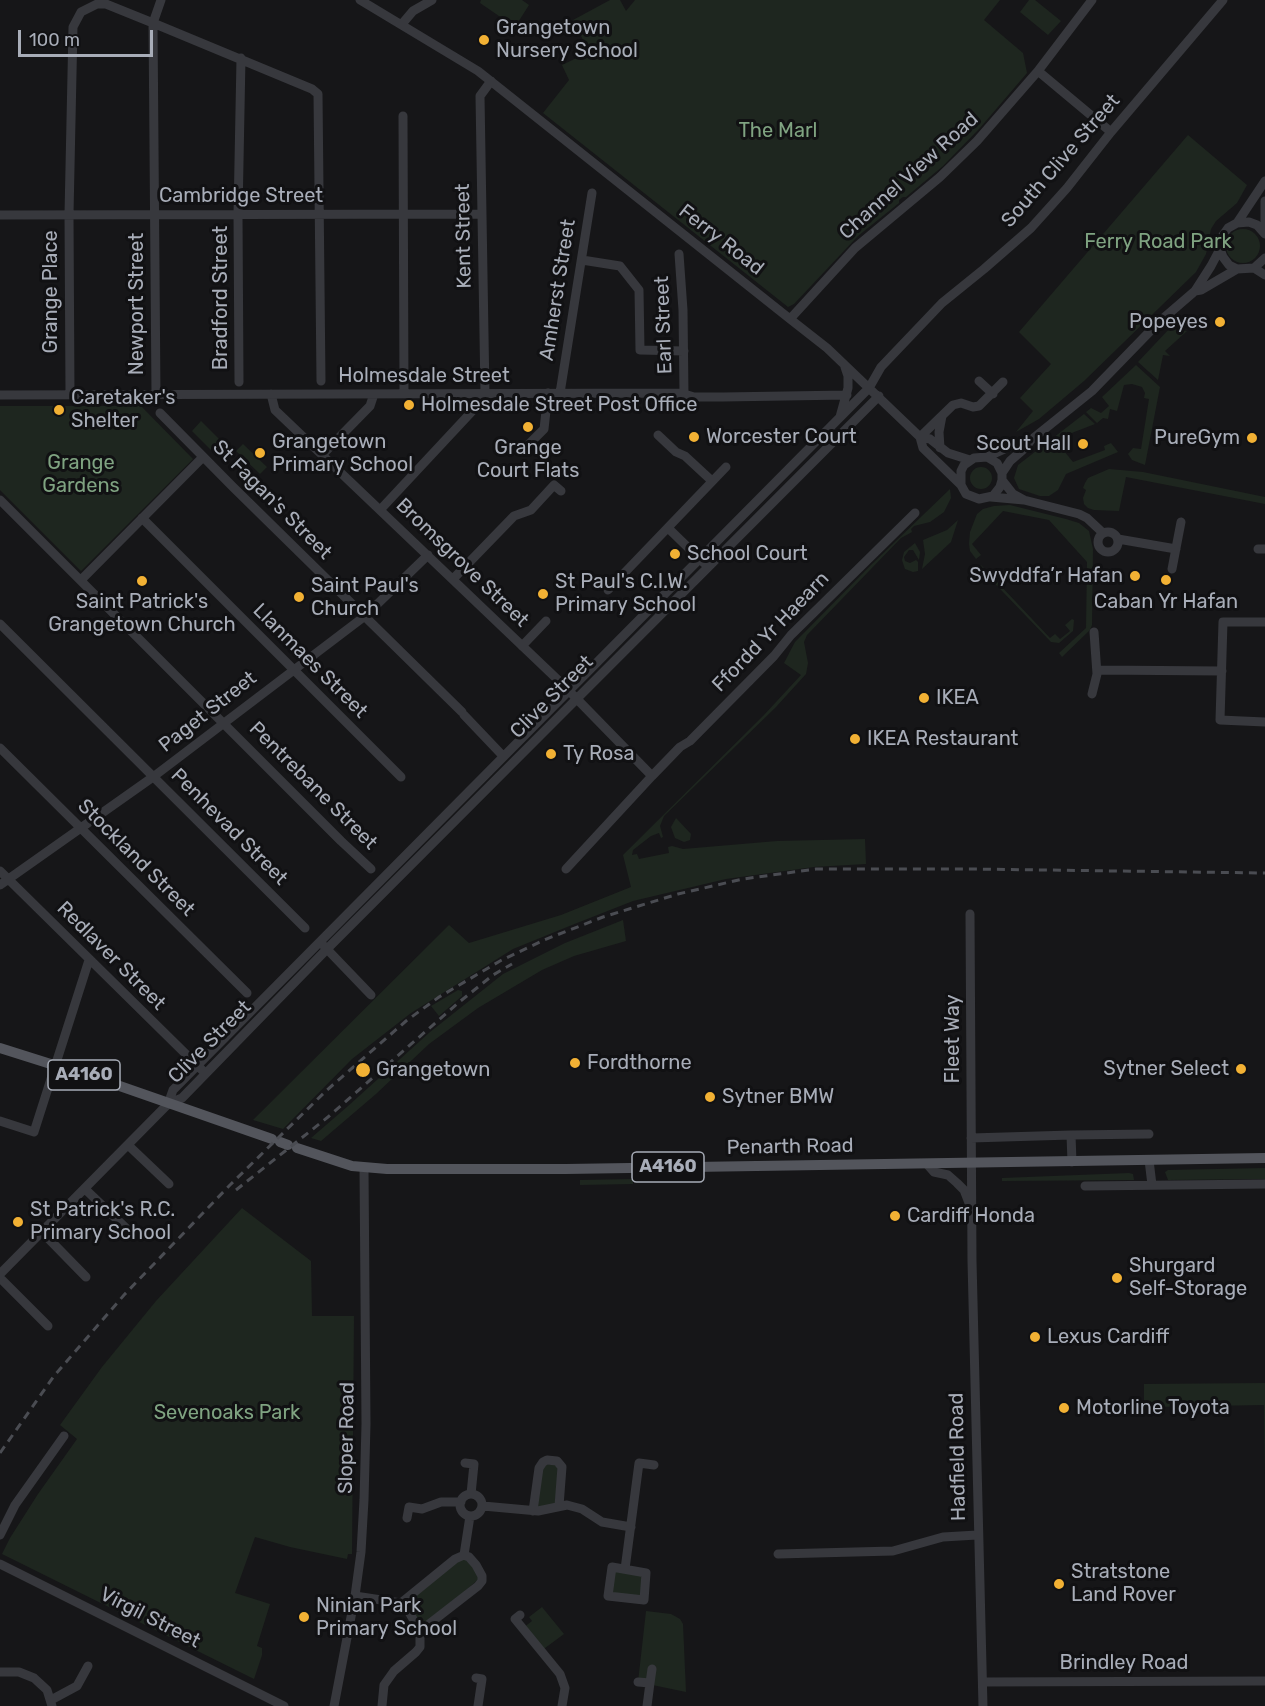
<!DOCTYPE html>
<meta charset="utf-8">
<style>
body{margin:0}
#map{position:relative;width:1265px;height:1706px;overflow:hidden;background:#161618;font-family:Rubik,sans-serif}
canvas{display:block}
.scale{position:absolute;left:18px;top:30px;width:135px;height:27px;box-sizing:border-box;border:3px solid #a8adb8;border-top:0;padding-left:8px;font-size:18px;line-height:21px;white-space:nowrap;color:#a8adb8;-webkit-text-stroke:4px #111113;paint-order:stroke}
</style>
<div id="map">
<canvas width="1265" height="1706"></canvas>
<div class="scale">100 m</div>
</div>
<script>
const context = document.querySelector('canvas').getContext('2d');
context.lineJoin = 'round';
function paint(path, color) { context.fillStyle = color; context.fill(path, 'evenodd'); }
const shape = rows => new Path2D(rows.map(r => 'M' + r).join(''));
function stroke(path, color, width, dash) { context.strokeStyle = color; context.lineWidth = width; context.lineCap = dash ? 'butt' : 'round'; context.setLineDash(dash || []); context.stroke(path); }
function write(font, color, halo, rows, align = 'center') {
  context.font = font + ' Rubik,sans-serif'; context.lineWidth = 6; context.setLineDash([]); context.textBaseline = 'middle'; context.strokeStyle = halo; context.fillStyle = color; for (const [text, x, y, turn = 0] of rows) {
    context.save(); context.translate(x, y); context.rotate((+turn || 0) * Math.PI / 180); context.textAlign = isNaN(turn) ? turn : align; if (halo) context.strokeText(text, 0, 0); context.fillText(text, 0, 0); context.restore();
  }
}
const green = shape([
 [481,0,522,0,529,5,515,27,480,3],
 [610,0,620,0,626,11,635,0,1000,0,984,20,1023,53,1027,73,979,129,943,166,906,197,903,197,899,200,899,203,858,236,794,304,788,307,543,113,569,80,562,65,589,52,573,20],
 [1029,0,1035,0,1061,21,1048,35,1020,12],
 [1188,135,1247,185,1237,203,1216,221,1211,229,1206,254,1196,272,1084,381,1039,419,1016,432,1033,411,1020,398,1051,364,1019,332],
 '1226 246a17 17 0 1 1 34 0a17 17 0 1 1-34 0Z',
 [1170,328,1187,331,1165,351,1170,356,1163,355,1158,380,1138,362],
 [1136,365,1160,387,1145,465,1132,460,1128,454,1133,448,1141,449,1149,399,1144,398,1145,393,1142,387,1132,384,1124,385,1117,411,1110,409,1108,419,1103,418,1097,423,1086,412,1091,408,1101,413,1109,406,1102,397],
 [0,406,141,406,193,459,81,571,0,490],
 [1084,414,1095,424,1064,436,1064,451,1073,462,1105,450,1104,446,1111,443,1118,452,1066,474,1058,490,1049,496,1040,496,1019,489,1014,478,1018,465],
 [201,421,221,441,212,451,192,431],
 [243,444,267,467,260,474,236,451],
 '970 478a11 11 0 1 1 22 0a11 11 0 1 1-22 0Z',
 [1109,469,1143,472,1265,497,1265,504,1126,477,1119,511,1094,510,1088,508,1084,504,1083,498,1086,490,1083,488,1085,483,1088,478],
 [950,489,951,498,944,512,930,522,914,526,911,529,912,532,901,538,807,635,804,642,808,663,806,674,776,707,664,816,660,826,663,837,661,838,659,833,651,836,633,850,632,855,637,854,639,859,669,853,668,847,672,846,683,849,777,841,865,839,866,864,814,867,726,879,633,901,572,925,513,949,411,1013,352,1059,283,1129,253,1120,449,925,469,943,561,915,631,887,623,855,764,715,801,675,784,663,795,642,871,565],
 [1010,505,1066,519,1079,523,1089,531,1093,549,1092,625,1090,630,1062,657,1059,653,1086,628,1087,562,1049,520,1003,511,972,544,981,555,976,559,970,551,969,544,970,532,977,514,983,509,994,506],
 [958,520,951,542,922,569,925,554,923,540,947,530],
 [915,543,920,552,919,560,913,550,909,550,904,557,905,561,910,563,916,560,918,562,918,571,913,572,905,569,902,560,904,552],
 [981,565,1050,638,1055,634,1060,639,1070,631,1065,625,1072,619,1074,620,1073,631,1059,643,1051,642,979,567],
 [676,818,691,834,690,840,684,842,675,838,671,827],
 [623,920,626,941,574,956,542,970,478,1008,429,1044,376,1094,321,1141,311,1138,348,1106,430,1032,503,974,565,943],
 [458,990,462,991,462,996,439,1016,431,1006],
 [1265,1168,1265,1179,1168,1180,1165,1172,1168,1170],
 [1129,1173,1133,1174,1134,1180,1002,1181,1002,1178],
 [633,1179,633,1184,580,1185,580,1180],
 [242,1208,311,1261,312,1316,354,1316,352,1554,348,1554,347,1559,290,1547,255,1537,235,1593,270,1604,257,1646,262,1648,262,1655,254,1679,2,1554,10,1538,38,1494,77,1439,60,1425,102,1367,156,1301],
 [1265,1383,1265,1474,1264,1405,1152,1407,1144,1405,1144,1384],
 [560,1464,559,1506,533,1511,541,1465],
 [464,1555,482,1576,420,1631,401,1603],
 [612,1567,646,1573,644,1600,608,1596],
 [542,1607,564,1634,541,1651,523,1628,532,1621,529,1617],
 [646,1611,671,1614,680,1619,683,1624,686,1692,638,1682]
]);
const minor = shape([
 [360,0,478,71,790,319,827,348,920,437,923,448,961,485],
 [402,24,413,11,432,0],
 [1038,71,1111,132],
 [403,116,404,394],
 [0,215,482,214],
 [1237,223,1249,222,1257,225,1265,234],
 [1262,229,1265,223,1265,201],
 [1220,249,1223,257,1229,265,1237,269,1254,268,1265,258],
 [679,254,683,310,684,394],
 [582,260,620,266,639,290,640,350,684,351],
 [1254,268,1265,275],
 [1195,291,1201,290,1237,269],
 [790,319,855,248,940,177,977,141,1038,71,1092,0],
 [979,381,993,394],
 [239,382,238,214,241,58],
 [560,393,592,193],
 [271,394,275,410,558,680],
 [485,394,480,96,491,81],
 [0,395,681,393,694,397,723,397,847,395],
 [70,395,69,214,73,27,81,12,97,4,106,4,153,23,312,89,318,94,321,381],
 [156,395,153,23,161,0],
 [160,413,233,487,462,712],
 [840,417,848,388,848,376,845,367],
 [658,435,676,452,685,456,712,481],
 [920,437,953,405,961,403,973,407,979,406,1003,382],
 [920,437,930,439,948,453,970,460],
 [940,448,939,432,942,416],
 [523,450,544,429,548,393],
 [322,455,370,406,374,394],
 [987,457,997,463,1002,473,1002,480,1000,487,993,496,979,499,966,494,961,485,961,471,964,465,974,458,987,457,1020,442,1031,440],
 [1002,473,1010,461,1025,448,1031,440,1092,391,1159,322,1195,291,1211,266,1220,249,1223,235,1228,228,1237,223,1265,181],
 [991,497,1024,500,1013,494,1002,480],
 [0,500,341,841,371,869],
 [1024,500,1079,514,1087,518,1103,533],
 [380,510,477,406,479,394],
 [142,518,401,777],
 [668,528,704,563],
 '1098 542a10 10 0 1 1 20 0a10 10 0 1 1-20 0Z',
 [1118,539,1176,549],
 [1258,549,1265,549],
 [1172,569,1181,522],
 [453,579,514,516,531,510,554,485,561,491],
 [81,580,203,457],
 [608,590,726,467],
 [1265,622,1223,622,1220,720,1265,722],
 [0,624,305,928],
 [522,646,546,621],
 [1097,670,1222,671],
 [1092,694,1097,674,1094,632],
 [464,715,503,756],
 [0,748,247,993],
 [652,776,680,747,690,741,774,656,791,635,915,513],
 [566,869,652,776,573,695],
 [0,871,202,1070],
 [0,885,153,777,365,616,428,555],
 [970,914,972,1261,983,1706],
 [323,945,371,995],
 [168,1104,182,1098,327,949,879,396],
 [0,1121,34,1132,89,960],
 [1071,1135,1149,1134],
 [971,1138,1071,1135,1072,1162],
 [128,1145,169,1184],
 [1149,1160,1152,1185],
 [927,1164,934,1172,948,1175,957,1183,964,1190,969,1203],
 [1085,1186,1265,1184],
 [85,1189,127,1229],
 [42,1232,86,1277],
 [0,1274,168,1104,173,1090,869,388,881,367,942,303,984,269,1031,228,1067,188,1111,132,1223,0],
 [0,1278,48,1326],
 [465,1463,474,1464,471,1494],
 '460 1505a11 11 0 1 1 22 0a11 11 0 1 1-22 0Z',
 [483,1506,538,1511,567,1505,582,1509,602,1522,631,1527],
 [533,1511,539,1468,543,1462,547,1460,557,1461,562,1467,559,1506],
 [407,1518,409,1507,422,1509,441,1502,461,1502],
 [0,1535,15,1505,64,1436],
 [778,1554,893,1551,943,1537,977,1535],
 [464,1555,469,1557,476,1565,482,1576,482,1581,478,1586,420,1631,409,1612,401,1603,455,1559,464,1555],
 [464,1555,470,1516],
 [0,1564,284,1706],
 [612,1567,646,1573,644,1600,608,1596,612,1567],
 [625,1569,639,1463,654,1465],
 [355,1596,401,1603],
 [520,1615,515,1619,560,1674,565,1688,562,1706],
 [0,1672,19,1672,34,1678,47,1690,52,1706],
 [476,1678,482,1679,478,1706],
 [638,1682,650,1683,647,1706],
 [983,1682,1265,1681],
 [650,1683,652,1669],
 [51,1700,77,1686,88,1666],
 [334,1706,355,1596,361,1552,364,1500,366,1424,364,1168],
 [382,1706,384,1685,394,1671,416,1652,420,1647,420,1631]
]);
const major = shape([
 [0,1048,114,1084,272,1139],
 [280,1142,288,1145],
 [297,1148,352,1166,387,1169,566,1169,1265,1158]
]);
const rail = shape([
 [236,1190,328,1117,458,1003,493,975,512,964],
 [0,1453,54,1376,124,1295,230,1185,327,1090,406,1021,439,997,500,961,544,940,603,917,678,894,743,879,816,869,971,869,1265,873]
]);
const markers = [
 [484,40,6,"#f2b134"],
 [1220,322,6,"#f2b134"],
 [409,405,6,"#f2b134"],
 [59,410,6,"#f2b134"],
 [528,427,6,"#f2b134"],
 [694,437,6,"#f2b134"],
 [1252,438,6,"#f2b134"],
 [1083,444,6,"#f2b134"],
 [260,453,6,"#f2b134"],
 [675,554,6,"#f2b134"],
 [1135,576,6,"#f2b134"],
 [1166,580,6,"#f2b134"],
 [142,581,6,"#f2b134"],
 [543,594,6,"#f2b134"],
 [299,597,6,"#f2b134"],
 [924,698,6,"#f2b134"],
 [855,739,6,"#f2b134"],
 [551,754,6,"#f2b134"],
 [575,1063,6,"#f2b134"],
 [1241,1069,6,"#f2b134"],
 [363,1070,8,"#f2b134"],
 [710,1097,6,"#f2b134"],
 [895,1216,6,"#f2b134"],
 [18,1222,6,"#f2b134"],
 [1117,1278,6,"#f2b134"],
 [1035,1337,6,"#f2b134"],
 [1064,1408,6,"#f2b134"],
 [1059,1584,6,"#f2b134"],
 [304,1617,6,"#f2b134"]
];
const shields = [
 [84,1075,72],
 [668,1167,72]
];
const shieldNames = [
 ["A4160",84,1075],
 ["A4160",668,1167]
];
const poiNames = [
 ["Grangetown",496,28],
 ["Nursery School",496,51],
 ["Popeyes",1208,322,"right"],
 ["Caretaker's",71,398],
 ["Shelter",71,421],
 ["Holmesdale Street Post Office",421,405],
 ["Worcester Court",706,437],
 ["PureGym",1240,438,"right"],
 ["Grangetown",272,442],
 ["Primary School",272,465],
 ["Scout Hall",1071,444,"right"],
 ["Grange",528,448,"center"],
 ["Court Flats",528,471,"center"],
 ["School Court",687,554],
 ["Swyddfa’r Hafan",1123,576,"right"],
 ["St Paul's C.I.W.",555,582],
 ["Primary School",555,605],
 ["Saint Paul's",311,586],
 ["Church",311,609],
 ["Saint Patrick's",142,602,"center"],
 ["Grangetown Church",142,625,"center"],
 ["Caban Yr Hafan",1166,602,"center"],
 ["IKEA",936,698],
 ["IKEA Restaurant",867,739],
 ["Ty Rosa",563,754],
 ["Fordthorne",587,1063],
 ["Sytner Select",1229,1069,"right"],
 ["Grangetown",376,1070],
 ["Sytner BMW",722,1097],
 ["St Patrick's R.C.",30,1210],
 ["Primary School",30,1233],
 ["Cardiff Honda",907,1216],
 ["Shurgard",1129,1266],
 ["Self-Storage",1129,1289],
 ["Lexus Cardiff",1047,1337],
 ["Motorline Toyota",1076,1408],
 ["Stratstone",1071,1572],
 ["Land Rover",1071,1595],
 ["Ninian Park",316,1606],
 ["Primary School",316,1629]
];
const parkNames = [
 ["The Marl",778,131],
 ["Ferry Road Park",1158,242],
 ["Grange",81,463],
 ["Gardens",81,486],
 ["Sevenoaks Park",227,1413]
];
const streetNames = [
 ["South Clive Street",1061,161,-49],
 ["Channel View Road",909,176,-42],
 ["Cambridge Street",241,196],
 ["Kent Street",464,236,-91],
 ["Ferry Road",721,240,38],
 ["Amherst Street",558,290,-81],
 ["Grange Place",51,292,-90],
 ["Bradford Street",221,298,-90],
 ["Newport Street",137,304,-90],
 ["Earl Street",664,325,-92],
 ["Holmesdale Street",424,376],
 ["St Fagan's Street",272,500,45],
 ["Bromsgrove Street",462,563,44],
 ["Ffordd Yr Haearn",771,632,-46],
 ["Llanmaes Street",310,661,45],
 ["Clive Street",552,697,-45],
 ["Paget Street",208,712,-38],
 ["Pentrebane Street",313,786,45],
 ["Penhevad Street",229,827,45],
 ["Stockland Street",136,858,45],
 ["Redlaver Street",111,956,45],
 ["Fleet Way",953,1039,-90],
 ["Clive Street",210,1042,-45],
 ["Penarth Road",790,1147,-1],
 ["Sloper Road",347,1438,-89],
 ["Hadfield Road",958,1457,-91],
 ["Virgil Street",150,1618,27],
 ["Brindley Road",1124,1663]
];
paint(green, '#1e261f');
stroke(minor, '#37383d', 9);
stroke(major, '#53555c', 10);
stroke(rail, '#4a4c52', 3, [8, 6]);
for (const [x, y, r, color] of markers) { const dot = new Path2D(); dot.arc(x, y, r, 0, 2 * Math.PI); context.fillStyle = color; context.fill(dot); stroke(dot, '#111113', 2); }
for (const [x, y, w] of shields) { const box = new Path2D(); box.roundRect(x - w / 2, y - 15, w, 30, 4.5); context.fillStyle = '#111113'; context.fill(box); stroke(box, '#a8adb8', 1.5); }
write('bold 18px', '#a8adb8', null, shieldNames);
write('20px', '#a8adb8', '#111113', poiNames, 'left');
write('20px', '#7fa381', '#111113', parkNames);
write('20px', '#a8adb8', '#111113', streetNames);
</script>
